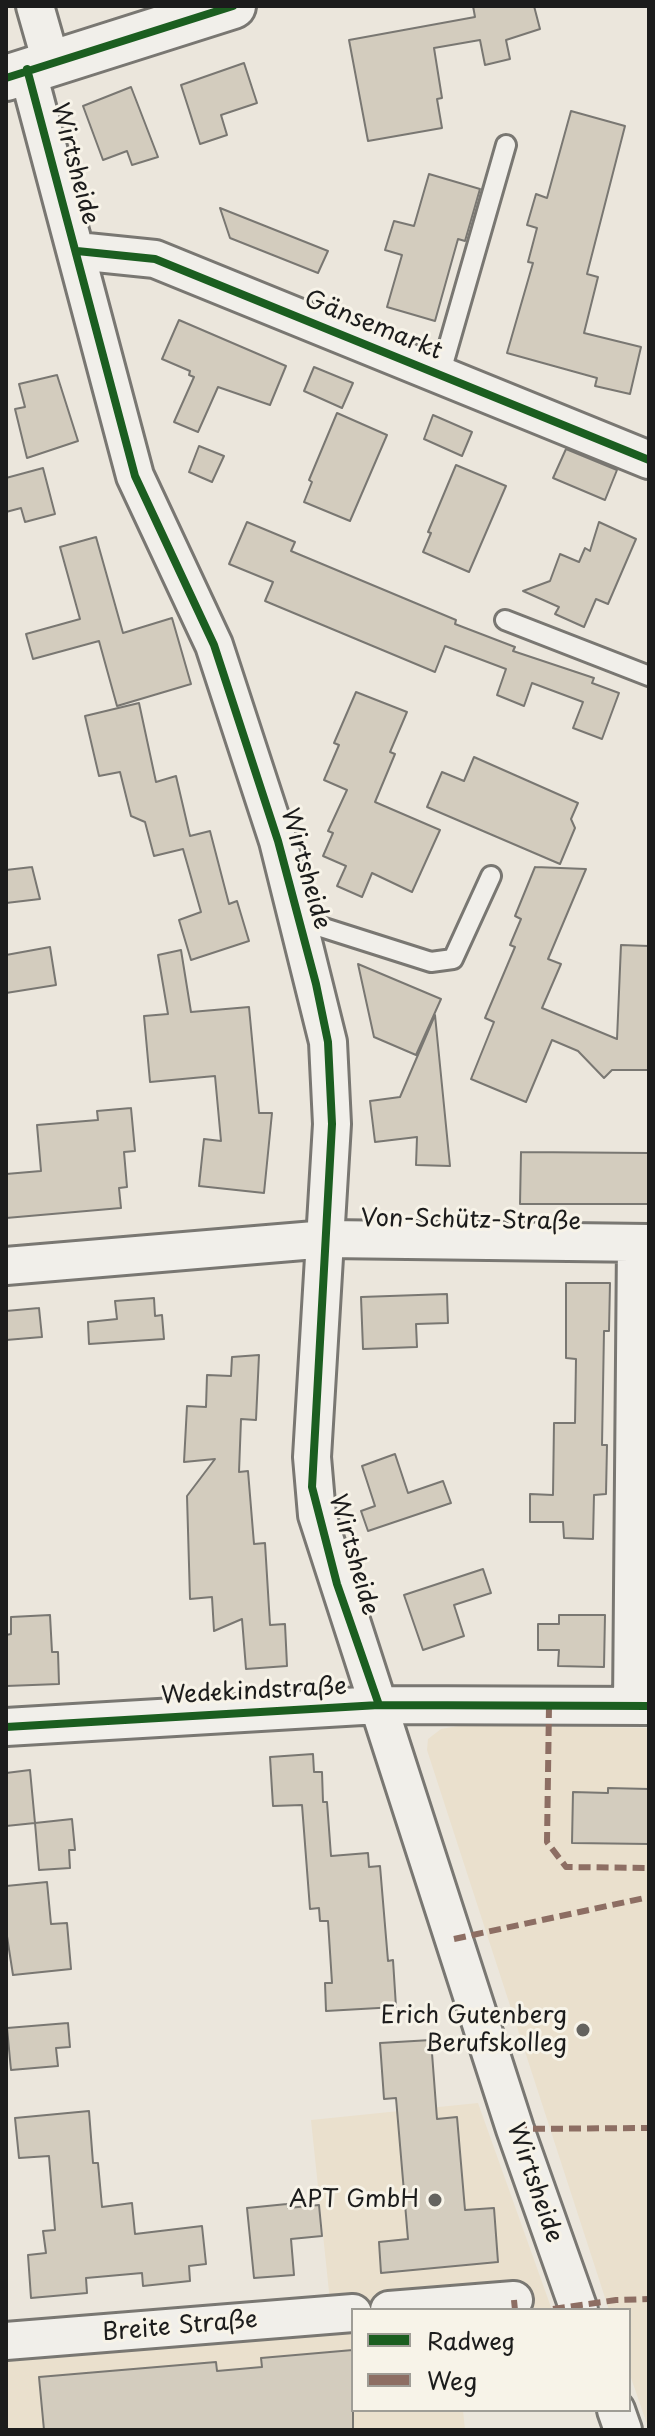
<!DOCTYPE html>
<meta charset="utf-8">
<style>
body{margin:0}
#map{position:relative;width:655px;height:2436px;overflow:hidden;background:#ebe6dc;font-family:"Playpen Sans",sans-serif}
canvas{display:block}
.frame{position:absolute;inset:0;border:8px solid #1c1c1c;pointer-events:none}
.legend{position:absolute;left:351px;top:2308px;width:280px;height:104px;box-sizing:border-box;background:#f7f3e8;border:2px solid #9f9d96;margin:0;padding:10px 14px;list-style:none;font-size:24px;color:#1c1c1c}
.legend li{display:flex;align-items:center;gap:16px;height:40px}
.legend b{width:40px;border:2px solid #9f9d96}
</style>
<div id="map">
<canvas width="655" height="2436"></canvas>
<div class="frame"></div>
<ul class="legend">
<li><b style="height:10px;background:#1b5e20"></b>Radweg</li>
<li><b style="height:10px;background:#8d6e63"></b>Weg</li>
</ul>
</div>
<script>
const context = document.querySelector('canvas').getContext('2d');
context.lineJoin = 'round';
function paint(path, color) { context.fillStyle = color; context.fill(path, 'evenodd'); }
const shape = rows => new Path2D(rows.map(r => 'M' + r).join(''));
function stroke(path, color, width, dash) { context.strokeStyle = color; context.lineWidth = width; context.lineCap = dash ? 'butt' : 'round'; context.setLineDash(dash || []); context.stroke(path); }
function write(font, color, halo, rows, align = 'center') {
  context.font = font + ' "Playpen Sans",sans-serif'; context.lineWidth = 6; context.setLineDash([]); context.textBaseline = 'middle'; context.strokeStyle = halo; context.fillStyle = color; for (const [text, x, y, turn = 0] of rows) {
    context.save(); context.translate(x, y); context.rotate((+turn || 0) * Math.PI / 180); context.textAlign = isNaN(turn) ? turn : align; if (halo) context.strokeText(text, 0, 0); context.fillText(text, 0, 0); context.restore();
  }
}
const built = shape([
 [464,1725,649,1728,649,2430,629,2372,629,2310,609,2310,427,1750,428,1739,441,1729],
 [478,2103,552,2310,353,2310,353,2410,463,2410,465,2430,6,2430,6,2357,333,2330,311,2120]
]);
const building = shape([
 [473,6,534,6,540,29,506,40,510,59,485,65,480,40,434,48,442,98,437,99,442,128,368,141,349,40,475,17,473,6],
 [244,63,257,103,221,115,227,135,200,144,181,85,244,63],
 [131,87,158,157,132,165,127,151,103,160,83,106,131,87],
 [571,111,625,126,587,274,598,277,584,333,641,347,630,394,595,386,597,378,507,353,533,263,528,262,537,228,527,225,536,194,547,198,571,111],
 [429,174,480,189,465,241,458,239,435,321,387,307,402,255,385,250,394,221,414,226,429,174],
 [220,208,328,251,318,273,230,238,220,208],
 [179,320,286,366,270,405,218,387,198,432,174,422,194,377,189,375,190,371,162,359,179,320],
 [314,367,353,383,342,408,304,391,314,367],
 [57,375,78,441,27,458,15,409,25,407,19,384,57,375],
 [337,413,387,435,350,521,304,502,312,482,309,480,337,413],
 [433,415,472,432,462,456,424,439,433,415],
 [199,446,224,456,212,482,189,472,199,446],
 [566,449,617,470,605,500,553,478,566,449],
 [456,465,506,486,469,572,423,552,431,533,428,532,456,465],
 [43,468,55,514,25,522,21,508,6,512,6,478,43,468],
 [247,522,295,542,291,551,456,620,455,624,515,647,513,651,594,678,592,683,619,693,602,739,573,728,583,702,532,683,524,706,497,695,506,669,445,646,435,672,265,601,273,582,229,564,247,522],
 [599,522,636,539,608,604,596,599,584,627,555,614,559,607,523,591,550,581,560,554,579,562,585,548,590,551,599,522],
 [96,537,123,633,172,618,191,684,117,706,99,641,33,659,26,634,80,619,60,547,96,537],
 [356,692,407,712,390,752,395,754,375,802,440,830,412,892,372,873,362,897,337,886,346,866,323,856,333,833,328,831,347,790,324,780,339,745,334,743,356,692],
 [139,703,156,782,176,776,190,836,210,831,229,904,237,901,249,941,191,960,179,920,201,912,183,849,154,856,145,822,131,816,120,772,99,776,85,716,139,703],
 [474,757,578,803,571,819,575,828,560,864,427,807,442,772,464,781,474,757],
 [32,867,40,899,6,903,6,870,32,867],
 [535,867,586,869,548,959,561,964,542,1008,617,1039,621,945,649,946,649,1070,612,1070,604,1078,578,1051,552,1040,526,1102,471,1079,494,1022,485,1018,515,947,510,945,521,919,515,916,535,867],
 [50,947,56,985,6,993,6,955,50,947],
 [181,950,191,1012,249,1007,259,1113,272,1113,264,1193,199,1186,204,1139,221,1141,215,1076,150,1082,144,1016,168,1014,158,955,181,950],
 [358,964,441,999,416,1055,374,1037,358,964],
 [435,1015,450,1166,416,1165,417,1137,375,1142,370,1101,400,1097,435,1015],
 [131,1108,135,1151,124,1152,127,1187,119,1188,121,1208,6,1218,6,1174,41,1171,37,1125,98,1120,97,1111,131,1108],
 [521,1152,649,1153,649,1204,520,1204,521,1152],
 [566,1283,610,1283,609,1331,604,1331,602,1445,607,1445,606,1494,594,1495,593,1539,564,1538,563,1522,530,1522,530,1494,553,1495,554,1423,575,1423,576,1359,566,1358,566,1283],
 [447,1294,448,1323,416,1324,417,1347,363,1349,361,1297,447,1294],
 [154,1298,155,1316,162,1315,164,1339,89,1344,88,1322,117,1319,115,1301,154,1298],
 [39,1308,42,1337,6,1340,6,1311,39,1308],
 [259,1355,256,1420,241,1419,239,1472,248,1471,254,1544,265,1543,270,1625,285,1624,287,1666,246,1669,242,1619,214,1631,212,1597,190,1599,187,1496,215,1459,184,1462,187,1406,206,1407,207,1375,231,1376,232,1357,259,1355],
 [395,1454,408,1493,443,1481,451,1503,368,1531,361,1511,375,1506,362,1466,395,1454],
 [483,1569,491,1593,454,1605,464,1636,423,1650,404,1595,483,1569],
 [50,1615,52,1652,58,1652,59,1684,6,1686,6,1635,11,1634,11,1617,50,1615],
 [559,1615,605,1615,604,1667,558,1666,559,1650,538,1650,538,1624,559,1624,559,1615],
 [313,1754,314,1772,322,1772,323,1802,327,1802,331,1856,368,1853,369,1867,380,1866,388,1961,393,1960,396,2007,326,2011,325,1983,332,1983,328,1921,320,1921,319,1908,310,1909,302,1805,273,1806,270,1757,313,1754],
 [30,1770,35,1823,6,1826,6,1773,30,1770],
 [608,1788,649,1789,649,1844,572,1843,573,1792,608,1793,608,1788],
 [72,1819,75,1850,69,1850,70,1868,39,1870,35,1823,72,1819],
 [47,1882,51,1924,67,1923,71,1969,13,1975,6,1930,6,1886,47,1882],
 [68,2023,70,2047,56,2048,58,2066,11,2070,7,2028,68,2023],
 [431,2040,437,2119,457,2117,465,2210,494,2208,498,2262,381,2273,379,2242,408,2239,396,2098,384,2099,380,2043,431,2040],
 [89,2111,93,2163,98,2163,102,2207,132,2203,135,2234,202,2226,206,2264,189,2266,190,2281,143,2286,142,2273,86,2278,87,2293,31,2298,28,2255,46,2253,43,2231,55,2230,49,2156,19,2158,15,2118,89,2111],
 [287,2204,288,2208,319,2205,322,2236,291,2239,294,2275,254,2278,247,2208,287,2204],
 [353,2350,353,2430,44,2430,39,2377,216,2362,217,2371,262,2367,261,2358,353,2350]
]);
const lane = shape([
 [440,375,506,145],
 [505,620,649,676],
 [299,920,431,962,453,959,491,876]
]);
const street = shape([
 [35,6,51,62],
 [27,69,135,476,214,645,278,841,328,1042,332,1124,312,1457,317,1515,515,2129,579,2310],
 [77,251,155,259,649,460],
 [6,1266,327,1239,649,1243],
 [632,1706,636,1243],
 [6,1727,379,1705,649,1706],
 [389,2310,514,2300],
 [6,2341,353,2313],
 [616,2410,623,2430]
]);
const secondary = shape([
 [6,78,233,6]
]);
const quiet = shape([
 [549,1706,547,1842,566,1867,649,1868],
 [454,1939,649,1897],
 [515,2129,649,2128],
 [514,2300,515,2310],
 [553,2309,616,2300,649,2299]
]);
const cycleway = shape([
 [27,69,135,476,214,645,278,841,316,984,328,1042,332,1124,312,1487,337,1584,379,1705],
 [6,78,233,6],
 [77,251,155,259,649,460],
 [6,1727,379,1705,649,1706]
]);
const markers = [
 [583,2030,8,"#64635f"],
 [435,2200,8,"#64635f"]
];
const streetNames = [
 ["Wirtsheide",74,164,75],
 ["Gänsemarkt",373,326,22],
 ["Wirtsheide",305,869,74],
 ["Von-Schütz-Straße",471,1221,1],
 ["Wirtsheide",353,1555,74],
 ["Wedekindstraße",254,1692,-3],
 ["Wirtsheide",534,2183,71],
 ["Breite Straße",180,2327,-5]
];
const poiNames = [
 ["Erich Gutenberg",567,2016],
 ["Berufskolleg",567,2044],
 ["APT GmbH",419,2200]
];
paint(built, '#eae0cd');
paint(building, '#d3ccbe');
stroke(building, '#797772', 2);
stroke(lane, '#797772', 24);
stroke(street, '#797772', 42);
stroke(secondary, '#797772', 50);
stroke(lane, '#f1efea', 18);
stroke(street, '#f1efea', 36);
stroke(secondary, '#f1efea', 44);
stroke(quiet, '#8d6e63', 6, [12, 6]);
stroke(cycleway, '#1b5e20', 8);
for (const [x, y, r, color] of markers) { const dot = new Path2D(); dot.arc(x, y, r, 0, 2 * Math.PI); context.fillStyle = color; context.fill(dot); stroke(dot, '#f7f3e8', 3); }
write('24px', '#1c1c1c', '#f7f3e8', streetNames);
write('24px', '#1c1c1c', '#f7f3e8', poiNames, 'right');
</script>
